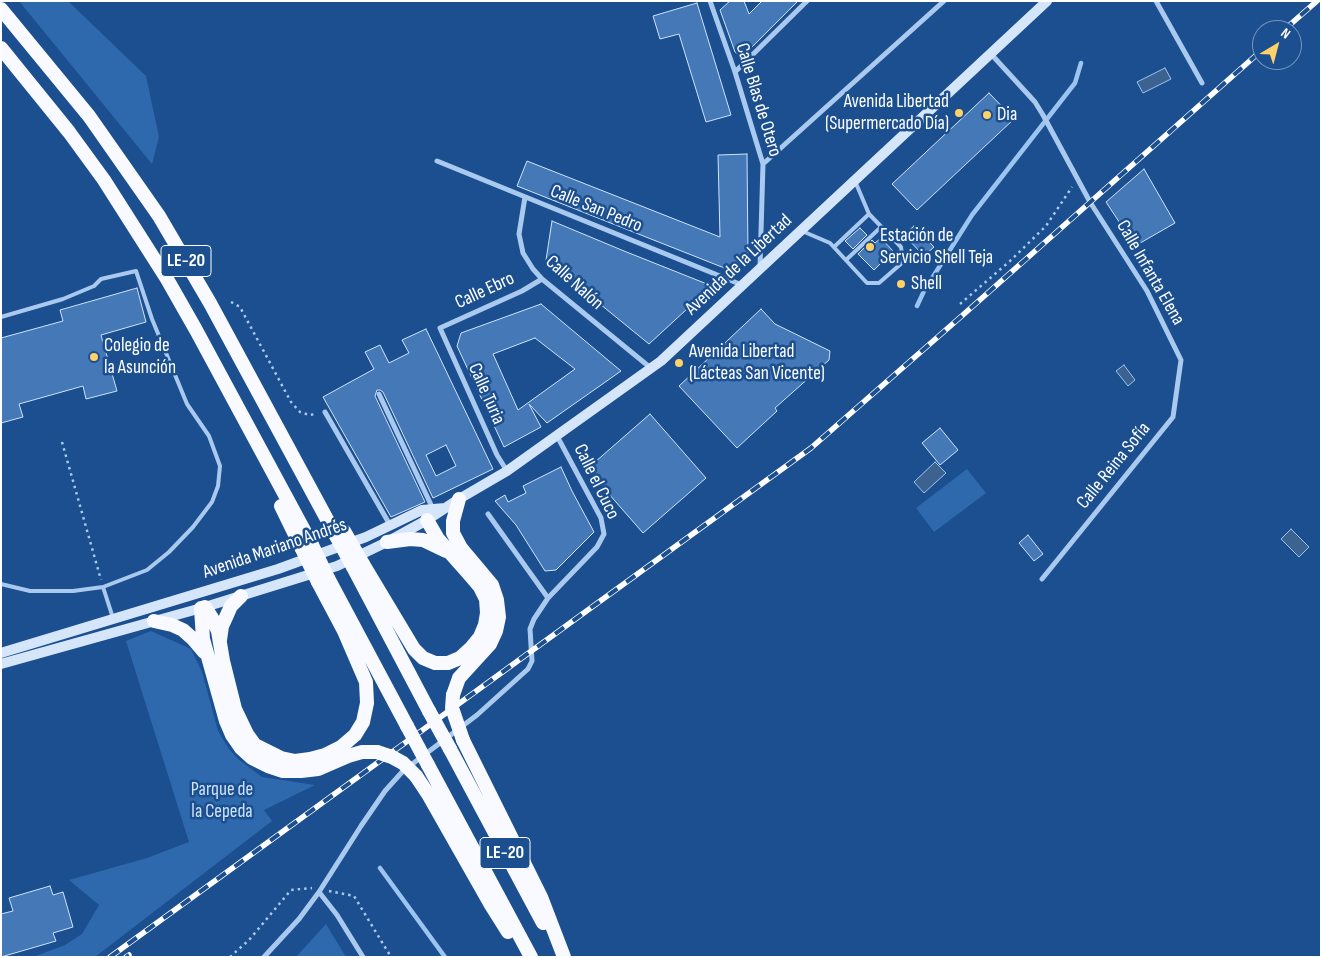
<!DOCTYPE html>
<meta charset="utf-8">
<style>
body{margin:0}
#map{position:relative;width:1322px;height:958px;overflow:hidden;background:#1b4f8f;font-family:"Sofia Sans Condensed",sans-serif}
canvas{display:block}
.frame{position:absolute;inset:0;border:2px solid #fff;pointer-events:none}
.north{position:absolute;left:1252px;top:20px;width:50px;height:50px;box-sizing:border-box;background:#1b4f8f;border:1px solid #7695bc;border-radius:50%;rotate:37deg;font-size:14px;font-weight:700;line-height:20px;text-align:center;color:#fff}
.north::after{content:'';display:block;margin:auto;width:18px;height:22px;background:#ffd166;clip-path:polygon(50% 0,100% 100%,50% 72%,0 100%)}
</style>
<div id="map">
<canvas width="1322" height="958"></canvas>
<div class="frame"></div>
<div class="north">N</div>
</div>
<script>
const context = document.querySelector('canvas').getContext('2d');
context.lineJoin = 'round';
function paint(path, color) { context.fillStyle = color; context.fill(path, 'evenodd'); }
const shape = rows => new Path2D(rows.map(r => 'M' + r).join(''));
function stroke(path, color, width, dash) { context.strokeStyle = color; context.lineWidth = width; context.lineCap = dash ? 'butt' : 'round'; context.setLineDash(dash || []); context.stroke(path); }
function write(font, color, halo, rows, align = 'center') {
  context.font = font + ' "Sofia Sans Condensed",sans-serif'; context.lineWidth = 5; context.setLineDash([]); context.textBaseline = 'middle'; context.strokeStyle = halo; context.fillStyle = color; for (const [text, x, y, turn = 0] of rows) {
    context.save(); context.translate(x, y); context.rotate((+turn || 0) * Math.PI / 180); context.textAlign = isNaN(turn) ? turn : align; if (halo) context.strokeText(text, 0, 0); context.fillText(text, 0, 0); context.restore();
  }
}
const green = shape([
 [19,1,68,1,146,76,159,137,152,164],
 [967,469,986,493,934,532,916,508],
 [151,631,191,649,202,672,218,731,229,749,238,759,262,777,315,785,264,810,272,821,95,957,33,957,65,945,82,934,99,905,69,880,147,858,189,842,126,641],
 [326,924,346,957,296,957]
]);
const water = shape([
 [1165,68,1171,79,1143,93,1137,82,1165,68],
 [1124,365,1135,380,1128,386,1116,371,1124,365],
 [935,462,946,473,924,493,914,482,935,462],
 [1291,529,1309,547,1299,557,1281,539,1291,529]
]);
const stream = shape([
 [917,306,924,291,972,215,1075,83,1081,63],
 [380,868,445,957]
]);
const building = shape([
 [730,1,744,1,749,14,762,1,798,1,743,56,735,52,720,10,730,1],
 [697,3,731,115,706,122,679,34,660,39,653,16,697,3],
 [989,93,1014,119,917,210,892,184,989,93],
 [747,154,748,256,732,271,517,186,527,161,720,237,718,155,747,154],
 [1144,169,1175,223,1135,246,1106,202,1144,169],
 [552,221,624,251,712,286,649,344,546,260,552,221],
 [914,226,934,247,924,256,904,235,914,226],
 [860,228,867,235,853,249,845,241,860,228],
 [881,238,893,251,874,270,858,254,872,240,875,243,881,238],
 [137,288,146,322,101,335,117,391,86,399,83,386,19,404,23,417,1,423,1,338,63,321,60,310,137,288],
 [541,304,621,371,547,423,529,404,541,427,504,447,457,346,461,333,541,304],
 [535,338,575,369,518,410,493,354,535,338],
 [761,309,775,324,830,351,829,360,775,408,777,411,737,448,679,386,761,309],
 [426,329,493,469,433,498,383,392,380,390,377,390,375,396,425,502,391,517,323,397,374,369,365,352,380,345,389,363,409,353,402,340,426,329],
 [446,445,456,466,436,476,426,455,446,445],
 [650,414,706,478,643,533,587,469,650,414],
 [940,428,958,450,940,465,922,443,940,428],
 [561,467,572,491,594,532,556,570,545,571,516,525,495,501,505,495,508,502,526,493,523,486,561,467],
 [1028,535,1043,554,1034,561,1019,543,1028,535],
 [50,886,53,895,63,892,73,927,53,933,56,941,1,957,1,914,13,911,9,898,50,886]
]);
const path = shape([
 [231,302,240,307,291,402,300,412,309,415,316,414],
 [960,304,1010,261,1046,226,1072,187],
 [62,442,101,580],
 [329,891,354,896,391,957],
 [230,957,249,940,291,890,312,888]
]);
const service = shape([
 [802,231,830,243,867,283,879,283,903,262,901,247,869,214,855,181],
 [834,247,869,214],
 [846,260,881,227],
 [1,317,63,299,94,286,101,279,136,271,152,319,187,404,209,436,220,466,218,486,212,502,193,527,169,552,147,570,103,587,73,591,30,591,1,584],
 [103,587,113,618]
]);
const minor = shape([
 [710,1,735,72,763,164,760,266],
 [1156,1,1202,83],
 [991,54,1035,102,1043,115,1090,202,1147,291,1181,360,1173,417,1042,579],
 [735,72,807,1],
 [437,161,742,285],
 [763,164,944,1],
 [525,197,519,234,523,253,533,269,542,279,652,369],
 [379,394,433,509],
 [325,412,390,525],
 [507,471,497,455,440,328,522,291,542,279],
 [488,514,548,598,597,547,604,534,601,518,557,436],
 [319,892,337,915,363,957],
 [264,957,299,919,319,892,361,826,385,791,403,771,477,715,528,669,532,661,530,629,534,619,548,598]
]);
const secondary = shape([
 [1,653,278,569,366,537,422,510,445,508],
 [1,664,205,607,337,566,387,542,427,520,459,499,507,471,661,361,1047,1]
]);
const trunk = shape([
 [1,9,89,116,159,216,210,303,336,536],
 [1,48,69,132,104,180,167,279,196,330,312,545],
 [281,506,302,549],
 [387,542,410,539,423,540,446,551],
 [363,564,414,649,423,658,435,663,448,663,460,658,471,648,480,637,485,625,487,613,486,599,480,587,468,573,438,539,427,520],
 [353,567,429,711],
 [328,578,407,726],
 [205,607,212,618,218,631,223,661,235,709,247,734,255,745,281,758,295,761,310,759,325,755,341,747,355,735,363,722,367,703,366,682,344,631,318,582],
 [201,608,203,639,226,721,232,735,241,748,252,758,268,766,283,771,301,771,318,769,348,756,362,752,377,752],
 [154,621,172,625,183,630,193,639,204,652],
 [220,640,222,626,227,615,231,606,241,596],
 [453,695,459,678,490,644,496,631,499,617,497,600,492,585,461,548,453,533,453,521,459,499],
 [463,740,541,897,564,957],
 [450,749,543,923],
 [428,765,531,957],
 [416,776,428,794,491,905,508,932]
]);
const rail = shape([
 [1284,30,1317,1],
 [110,957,811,448,964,314,1262,50],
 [126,957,129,955]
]);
const trunkBridge = shape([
 [344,531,363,564],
 [336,536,353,567],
 [312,545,328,578],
 [302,549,318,582],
 [453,695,452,708,463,740],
 [429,711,450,749],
 [407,726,428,765],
 [377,752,392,757,403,763,416,776]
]);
const markers = [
 [959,113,5,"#ffd166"],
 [987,115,5,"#ffd166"],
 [870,247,5,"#ffd166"],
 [901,284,5,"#ffd166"],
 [94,357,5,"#ffd166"],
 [679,363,5,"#ffd166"]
];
const shields = [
 [186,261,50],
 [505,853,50]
];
const shieldNames = [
 ["LE-20",186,261],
 ["LE-20",505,853]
];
const streetNames = [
 ["Calle Blas de Otero",758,100,73],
 ["Calle San Pedro",596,209,22],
 ["Avenida de la Libertad",739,265,-43],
 ["Calle Infanta Elena",1150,273,60],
 ["Calle Nalón",574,283,42],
 ["Calle Ebro",485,291,-25],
 ["Calle Turia",486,394,66],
 ["Calle Reina Sofía",1114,466,-51],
 ["Calle el Cuco",596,482,64],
 ["Avenida Mariano Andrés",275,549,-19]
];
const poiNames = [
 ["Avenida Libertad",949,102,"right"],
 ["(Supermercado Día)",949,124,"right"],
 ["Dia",997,115],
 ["Estación de",880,236],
 ["Servicio Shell Teja",880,258],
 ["Shell",911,284],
 ["Colegio de",104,346],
 ["la Asunción",104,368],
 ["Avenida Libertad",689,352],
 ["(Lácteas San Vicente)",689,374]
];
const parkNames = [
 ["Parque de",222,790],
 ["la Cepeda",222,812]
];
paint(green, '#2e69ad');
paint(water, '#3c6290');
stroke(water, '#9cc4f0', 1);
stroke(stream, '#9cc4f0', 4.5);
paint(building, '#4478b7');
stroke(building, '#cfe3fa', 1);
stroke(path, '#a9c9ee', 2.5, [2.5, 4]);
stroke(service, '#a9c9ee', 4);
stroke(minor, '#a9c9ee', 5);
stroke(secondary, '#d6e6fa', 10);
stroke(trunk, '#f8faff', 14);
stroke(rail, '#fff', 5.5);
stroke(rail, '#1b4f8f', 4, [11]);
stroke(trunkBridge, '#f8faff', 14);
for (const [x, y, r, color] of markers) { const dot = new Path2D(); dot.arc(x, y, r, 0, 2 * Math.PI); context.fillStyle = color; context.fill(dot); stroke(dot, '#1b4f8f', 2); }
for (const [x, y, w] of shields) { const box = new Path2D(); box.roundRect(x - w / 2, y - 15.5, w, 31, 4); context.fillStyle = '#1b4f8f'; context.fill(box); stroke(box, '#fff', 1); }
write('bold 18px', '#fff', null, shieldNames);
write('19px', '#fff', '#1b4f8f', streetNames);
write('19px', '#fff', '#1b4f8f', poiNames, 'left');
write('19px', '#cfe3fa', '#1b4f8f', parkNames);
</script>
